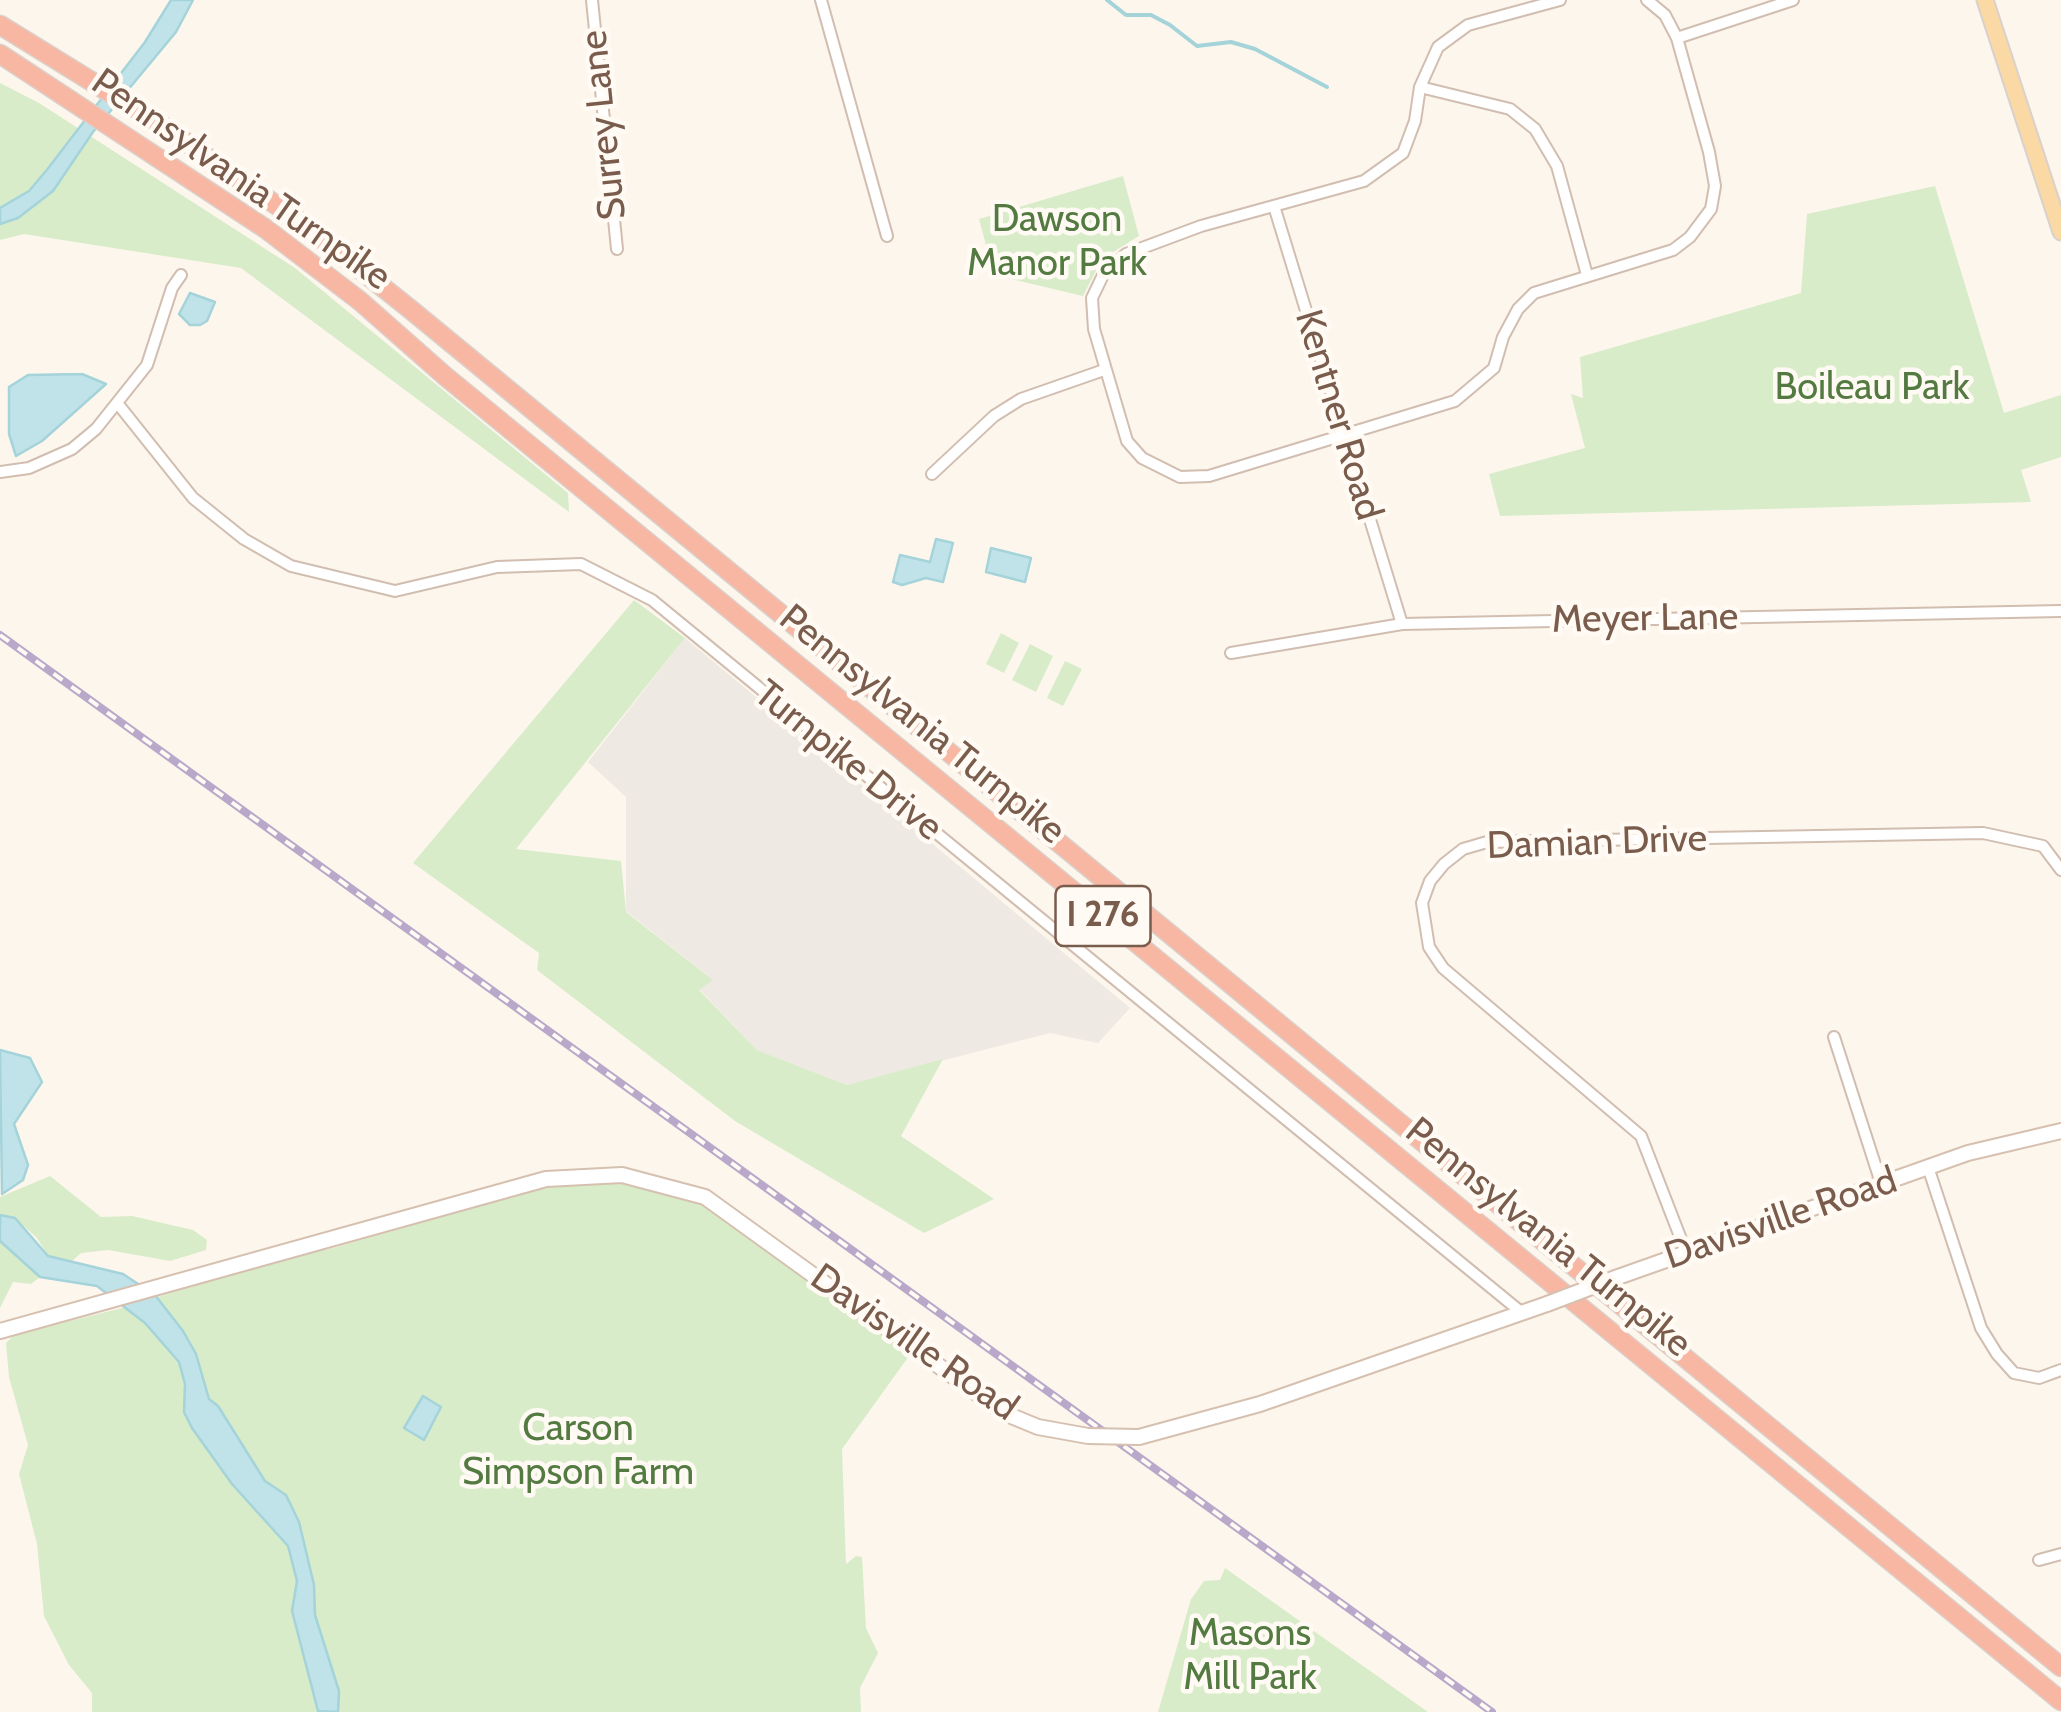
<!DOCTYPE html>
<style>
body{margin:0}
canvas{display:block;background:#fdf6ec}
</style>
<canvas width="2061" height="1712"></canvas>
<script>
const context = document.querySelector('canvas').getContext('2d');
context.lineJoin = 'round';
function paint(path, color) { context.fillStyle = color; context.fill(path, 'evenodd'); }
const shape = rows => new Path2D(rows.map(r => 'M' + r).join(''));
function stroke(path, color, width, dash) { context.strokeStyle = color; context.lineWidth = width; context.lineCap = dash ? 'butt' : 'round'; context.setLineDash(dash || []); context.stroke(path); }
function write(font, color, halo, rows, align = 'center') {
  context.font = font + ' Cabin,sans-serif'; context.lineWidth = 9; context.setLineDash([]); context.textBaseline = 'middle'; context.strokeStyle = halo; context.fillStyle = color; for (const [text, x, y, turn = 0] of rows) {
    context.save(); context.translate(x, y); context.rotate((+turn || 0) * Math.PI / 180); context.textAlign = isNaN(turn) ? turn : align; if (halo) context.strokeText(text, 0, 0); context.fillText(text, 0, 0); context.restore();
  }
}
const industrial = shape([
 [685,638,1130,1008,1098,1043,1050,1033,847,1085,757,1050,699,989,712,979,626,911,626,797,588,762]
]);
const green = shape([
 [0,83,39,103,295,268,568,493,569,512,241,268,24,234,0,240],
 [1123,176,1139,236,1102,259,1083,296,994,275,979,219],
 [1935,186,2004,413,2061,395,2061,457,2021,470,2031,502,1500,516,1489,474,1585,448,1571,394,1583,398,1580,357,1801,293,1807,214],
 [634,600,685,638,516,849,621,861,626,912,713,980,699,990,757,1050,847,1085,943,1059,901,1136,994,1199,924,1233,735,1121,537,970,539,953,413,863],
 [1001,633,1019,643,1004,673,986,664],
 [1030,644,1053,656,1036,692,1012,680],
 [1065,661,1082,669,1063,706,1047,698],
 [50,1176,101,1217,132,1216,193,1230,207,1240,206,1250,170,1261,108,1250,81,1253,69,1264,48,1256,37,1238,15,1218,0,1215,0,1197],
 [613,1179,699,1201,909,1356,842,1449,846,1564,856,1556,862,1557,866,1628,878,1653,860,1688,861,1712,92,1712,92,1693,69,1665,44,1616,37,1544,19,1474,28,1445,9,1377,6,1343,14,1335,126,1307,310,1249,326,1250,543,1188],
 [0,1241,40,1277,31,1284,13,1282,0,1308],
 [1225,1568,1428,1712,1158,1712,1191,1599,1204,1581,1220,1580]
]);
const water = shape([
 [171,0,193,0,176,32,93,132,53,191,18,218,0,224,0,208,29,191,46,171,145,42,171,0],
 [190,293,215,302,207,321,200,325,190,325,179,314,190,293],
 [82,374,106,384,42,441,16,456,9,434,9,387,28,375,82,374],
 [936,539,953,543,943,582,926,578,902,585,893,582,900,555,930,562,936,539],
 [991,548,1031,558,1025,582,986,572,991,548],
 [0,1050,30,1058,42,1082,14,1124,28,1165,23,1180,2,1194,0,1050],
 [0,1215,15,1218,48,1256,123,1274,155,1295,183,1331,196,1354,209,1399,218,1406,265,1481,286,1495,299,1522,314,1585,315,1615,339,1691,338,1712,318,1711,292,1611,297,1581,288,1546,232,1484,192,1428,184,1412,185,1384,179,1362,145,1323,97,1286,40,1277,0,1241,0,1215],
 [423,1396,441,1407,424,1440,404,1428,423,1396]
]);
const stream = shape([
 [1107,0,1126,15,1151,15,1170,25,1197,46,1231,42,1255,49,1327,87]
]);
const street = shape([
 [592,0,617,249],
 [821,0,887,236],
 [1560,0,1468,25,1438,47,1420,87,1415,121,1403,153,1364,181,1201,226,1126,254,1104,273,1092,298,1094,329,1127,441,1142,458,1180,477,1209,476,1455,401,1494,368,1503,337,1518,309,1534,293,1673,250,1690,237,1711,209,1715,186,1709,152,1677,38,1665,15,1647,0],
 [1677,38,1793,0],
 [1420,87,1510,109,1535,129,1557,166,1587,275],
 [1274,206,1402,624],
 [118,404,193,498,244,539,291,566,395,591,497,567,581,564,652,600,1521,1312],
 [0,472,29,468,72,449,96,429,147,365,172,288,181,275],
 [932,474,994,416,1021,399,1104,370],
 [1231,653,1402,624,2061,611],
 [1834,1037,1881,1183],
 [1928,1167,1981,1328,1997,1354,2014,1373,2039,1378,2061,1370],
 [1686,1252,1641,1136,1443,968,1429,947,1422,903,1430,881,1444,864,1463,849,1487,842,1983,833,2043,846,2061,870],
 [2039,1560,2061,1554]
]);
const secondary = shape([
 [1618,1277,1968,1153,2061,1131],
 [0,1331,546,1179,622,1175,705,1197,1004,1413,1038,1427,1088,1436],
 [1139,1437,1260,1404,1547,1304]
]);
const primary = shape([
 [1985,0,2061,232]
]);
const highway = shape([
 [0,25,154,120,302,223,410,309,2061,1667],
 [0,54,266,229,360,301,445,376,2061,1701]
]);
const rail = shape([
 [0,635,1492,1712]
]);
const secondaryBridge = shape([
 [1547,1304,1618,1277],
 [1088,1436,1139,1437]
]);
const shields = [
 [1103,916,95]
];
const shieldNames = [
 ["I 276",1103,916]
];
const streetNames = [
 ["Surrey Lane",604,125,-96],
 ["Pennsylvania Turnpike",241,180,35],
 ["Kentner Road",1338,415,73],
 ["Meyer Lane",1645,619,-1],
 ["Pennsylvania Turnpike",922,725,39],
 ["Turnpike Drive",848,761,39],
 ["Damian Drive",1597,843,-2],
 ["Davisville Road",1781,1219,-19],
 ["Pennsylvania Turnpike",1548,1238,39],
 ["Davisville Road",914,1343,35]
];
const parkNames = [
 ["Dawson",1057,220],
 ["Manor Park",1057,264],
 ["Boileau Park",1872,388],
 ["Carson",578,1429],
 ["Simpson Farm",578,1473],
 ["Masons",1250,1634],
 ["Mill Park",1250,1678]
];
paint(industrial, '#efe9e4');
paint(green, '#d8ecc9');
paint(water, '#bfe3e8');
stroke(water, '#a5d3da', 2.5);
stroke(stream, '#a5d3da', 4);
stroke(street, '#d1beb0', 14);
stroke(secondary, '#d6c0b0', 18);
stroke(primary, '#dad1cd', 19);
stroke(highway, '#dad1cd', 21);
stroke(street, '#fff', 10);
stroke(secondary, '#fff', 14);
stroke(primary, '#fbd9a5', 15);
stroke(highway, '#f7b7a3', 18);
stroke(rail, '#b9a8c9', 8);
stroke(rail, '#fffaf3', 4, [11]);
stroke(secondaryBridge, '#d6c0b0', 18, []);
stroke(secondaryBridge, '#fff', 14);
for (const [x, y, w] of shields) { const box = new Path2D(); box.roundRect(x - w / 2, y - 30, w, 60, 8); context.fillStyle = '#fffaf3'; context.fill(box); stroke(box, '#7a5c4d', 2.5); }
write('bold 35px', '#7a5c4d', null, shieldNames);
write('38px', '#7a5c4d', '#fffaf3', streetNames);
write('38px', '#537a41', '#fffaf3', parkNames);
</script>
